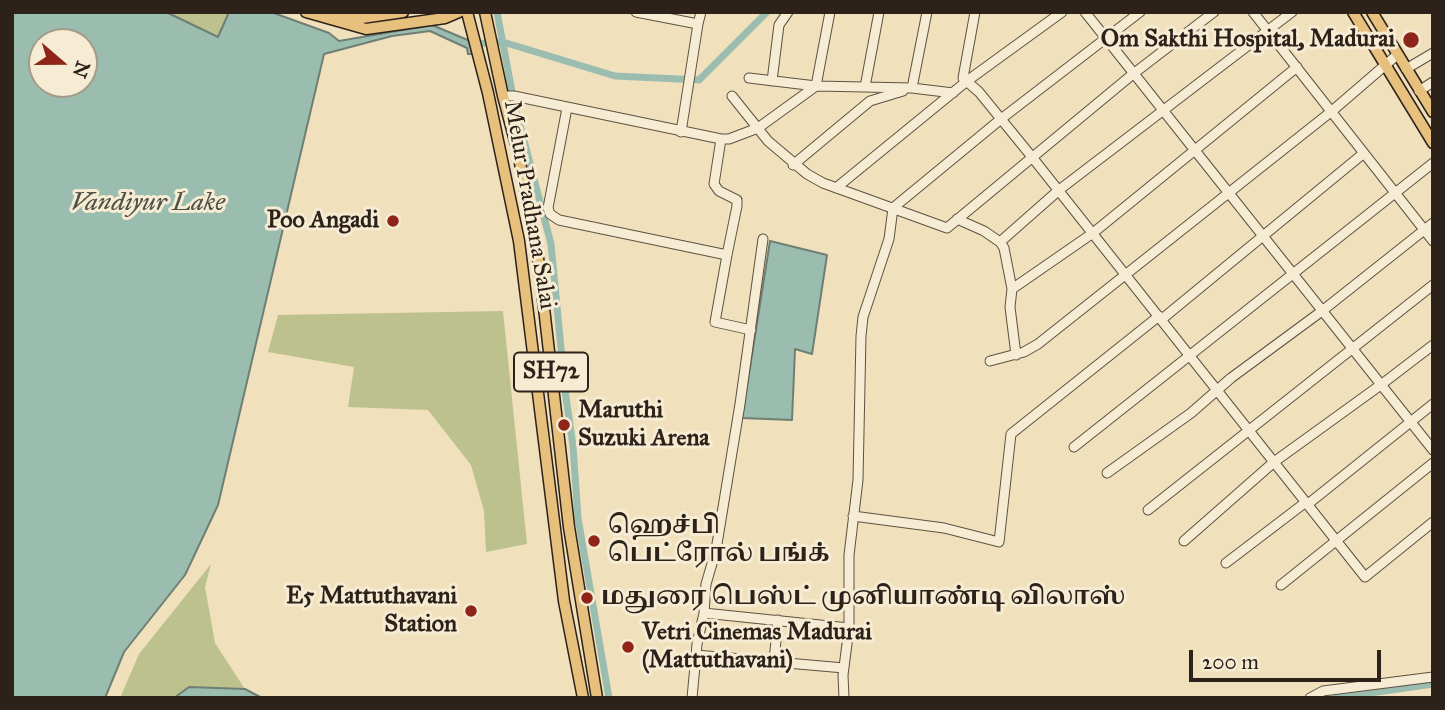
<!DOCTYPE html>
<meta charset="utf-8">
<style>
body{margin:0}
#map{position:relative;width:1445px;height:710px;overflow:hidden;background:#f1e0bc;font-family:"IM FELL Great Primer",serif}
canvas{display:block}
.frame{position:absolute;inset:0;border:14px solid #2c2219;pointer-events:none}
.north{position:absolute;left:28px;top:28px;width:70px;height:70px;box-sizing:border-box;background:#f6ebd3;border:2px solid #a59b89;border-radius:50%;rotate:110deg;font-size:19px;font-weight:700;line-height:28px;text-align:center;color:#2c2219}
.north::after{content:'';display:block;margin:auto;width:24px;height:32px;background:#8f2418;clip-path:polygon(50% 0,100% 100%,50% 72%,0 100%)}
.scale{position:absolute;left:1189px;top:650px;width:192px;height:32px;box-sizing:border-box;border:4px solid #2c2219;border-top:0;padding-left:9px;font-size:21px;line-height:24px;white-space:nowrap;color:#2c2219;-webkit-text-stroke:5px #f6ebd3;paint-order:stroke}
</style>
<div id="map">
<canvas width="1445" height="710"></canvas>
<div class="frame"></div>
<div class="north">N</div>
<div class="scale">200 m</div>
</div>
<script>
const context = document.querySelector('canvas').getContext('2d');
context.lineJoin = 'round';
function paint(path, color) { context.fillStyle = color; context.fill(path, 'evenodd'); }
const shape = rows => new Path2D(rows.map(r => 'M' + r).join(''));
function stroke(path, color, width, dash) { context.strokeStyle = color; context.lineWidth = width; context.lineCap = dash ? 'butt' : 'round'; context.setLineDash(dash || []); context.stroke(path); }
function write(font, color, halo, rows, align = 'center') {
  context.font = font + ' "IM FELL Great Primer","Noto Serif Tamil",serif'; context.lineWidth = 6; context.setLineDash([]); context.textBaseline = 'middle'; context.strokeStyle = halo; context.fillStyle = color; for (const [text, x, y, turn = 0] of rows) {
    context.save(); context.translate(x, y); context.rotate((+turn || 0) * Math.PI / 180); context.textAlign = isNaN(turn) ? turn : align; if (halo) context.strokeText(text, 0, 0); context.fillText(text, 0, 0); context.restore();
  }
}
const green = shape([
 [166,12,229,12,218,37],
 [503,311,527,544,486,552,484,511,471,465,428,410,348,407,354,367,268,352,278,315],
 [211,564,205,587,215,643,245,689,189,687,174,698,120,698,139,654]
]);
const water = shape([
 [12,12,166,12,218,37,229,12,271,12,329,33,339,41,432,25,470,41,473,54,468,54,467,48,430,31,392,36,324,54,218,505,185,575,124,652,105,698,12,698,12,12],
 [42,42,84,42,84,84,42,84,42,42],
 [770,241,827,255,812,354,795,349,792,420,742,418,770,241],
 [189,687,245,689,262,698,174,698,189,687]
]);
const canal = shape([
 [497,12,514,102,551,244,565,390,573,446,578,518,609,698],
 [472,44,503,42,615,76,699,80,767,12],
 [1335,698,1433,684]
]);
const minor = shape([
 [636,12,698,24,701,12],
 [927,12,912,88,953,93],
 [975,12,963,78,979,92,1032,157,1365,577,1433,522],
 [1085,12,1433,450],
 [1253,12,1433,241],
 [1406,69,1433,53],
 [749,78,816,86,912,88],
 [772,81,779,25,788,12],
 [865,87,879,12],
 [1419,91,1433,82],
 [503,96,514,96,721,139,729,139,758,128,816,86,830,12],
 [732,96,768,141,807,174,823,183,947,228,1133,74,1214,12],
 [567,108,548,208,550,214,559,220,727,255,715,322,751,330],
 [681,132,698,24],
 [721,139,714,184,719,191,737,200,737,206,727,255],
 [793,165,870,101,903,91],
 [836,188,967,81,1062,12],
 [957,219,984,231,1000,242,1004,248,1012,289,1010,307,1016,355],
 [1000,242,1059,190,1292,12],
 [1012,289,1093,233,1297,67],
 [1162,319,1364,153],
 [990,361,1024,352,1038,344,1332,111,1397,55],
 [1074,447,1433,163],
 [1274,462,1382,384,1433,345],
 [1107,473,1191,413,1231,378,1322,311,1433,223],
 [1308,504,1433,404],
 [1148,510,1433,285],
 [853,516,944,528,999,542,1011,434,1159,316],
 [1184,541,1274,462],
 [1226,563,1306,502],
 [1281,585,1433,463],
 [704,613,849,628],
 [696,655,844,668],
 [774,661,778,620],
 [692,698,697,644,704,613,706,584,716,550,740,404,763,239],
 [844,698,843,675,849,628,849,555,858,480,861,336,863,317,889,239,893,208,1001,119,1140,12],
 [1310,698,1323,691,1433,677]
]);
const major = shape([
 [306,12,366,29,445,18,459,12],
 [327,12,362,18,403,12],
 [467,12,488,93,519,241,564,601,583,698],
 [485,12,503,96,518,152,539,264,569,527,597,698],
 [1353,12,1433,143],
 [1372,12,1433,112]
]);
const markers = [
 [1411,40,9,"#8f2418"],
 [393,221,7,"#8f2418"],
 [564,425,7,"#8f2418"],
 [594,541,7,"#8f2418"],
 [587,598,7,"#8f2418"],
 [471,611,7,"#8f2418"],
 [628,647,7,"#8f2418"]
];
const shields = [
 [551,372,74]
];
const shieldNames = [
 ["SH72",551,372]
];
const poiNames = [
 ["Om Sakthi Hospital, Madurai",1395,40,"right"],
 ["Poo Angadi",379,221,"right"],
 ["Maruthi",578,411],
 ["Suzuki Arena",578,439],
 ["ஹெச்பி",608,527],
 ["பெட்ரோல் பங்க்",608,555],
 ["E5 Mattuthavani",457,597,"right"],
 ["Station",457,625,"right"],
 ["மதுரை பெஸ்ட் முனியாண்டி விலாஸ்",601,598],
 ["Vetri Cinemas Madurai",642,633],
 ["(Mattuthavani)",642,661]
];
const streetNames = [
 ["Melur Pradhana Salai",529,205,80]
];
const waterNames = [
 ["Vandiyur Lake",148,204]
];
paint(green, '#bdc18e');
paint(water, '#9bbdb0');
stroke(water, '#6f7f74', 2);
stroke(canal, '#9bbdb0', 7);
stroke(minor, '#5d5242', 11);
stroke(major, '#2c2219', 13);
stroke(minor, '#f6ebd3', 9);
stroke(major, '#e8c07e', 10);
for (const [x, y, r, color] of markers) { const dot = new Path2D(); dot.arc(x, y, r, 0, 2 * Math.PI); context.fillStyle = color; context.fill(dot); stroke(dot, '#f6ebd3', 2.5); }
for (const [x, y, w] of shields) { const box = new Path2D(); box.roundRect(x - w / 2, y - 19.5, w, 39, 5); context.fillStyle = '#f6ebd3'; context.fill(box); stroke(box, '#2c2219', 2); }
write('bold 23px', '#2c2219', null, shieldNames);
write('bold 24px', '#2c2219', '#f6ebd3', poiNames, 'left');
write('24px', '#2c2219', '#f6ebd3', streetNames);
write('italic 26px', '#4d5046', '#f6ebd3', waterNames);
</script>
